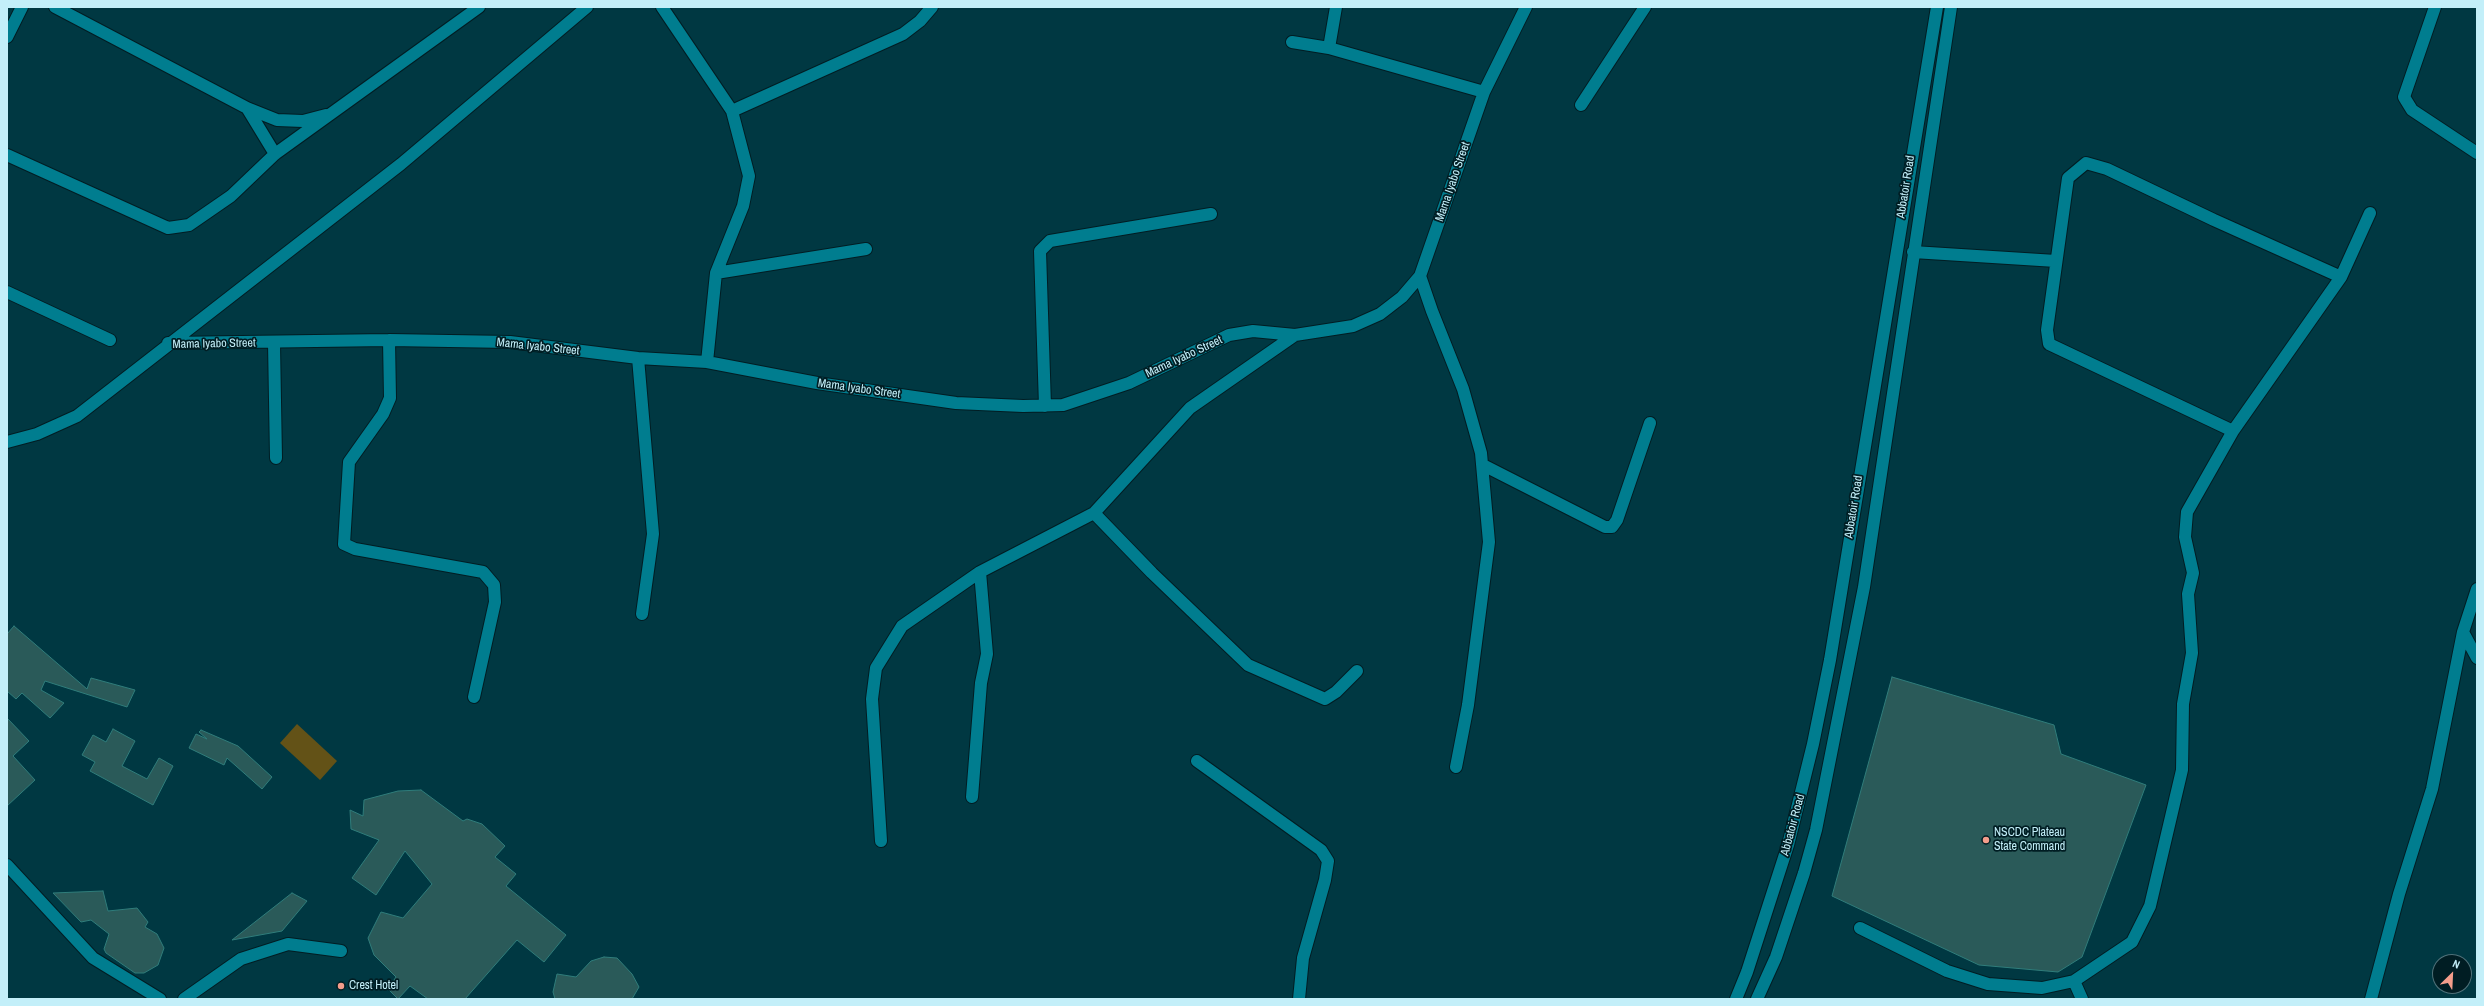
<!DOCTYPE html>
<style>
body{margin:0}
#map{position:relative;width:2484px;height:1006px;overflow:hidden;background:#003842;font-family:"Archivo Narrow",sans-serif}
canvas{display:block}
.frame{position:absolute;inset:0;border:8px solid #c3eff9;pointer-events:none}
.north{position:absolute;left:2432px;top:954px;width:40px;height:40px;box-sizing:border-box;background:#001d23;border:1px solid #4e7179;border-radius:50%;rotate:24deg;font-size:11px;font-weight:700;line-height:16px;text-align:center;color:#c3eff9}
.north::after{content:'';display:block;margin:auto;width:14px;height:18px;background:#f49d8b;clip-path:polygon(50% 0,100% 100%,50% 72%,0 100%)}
</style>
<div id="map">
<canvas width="2484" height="1006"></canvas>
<div class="frame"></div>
<div class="north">N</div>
</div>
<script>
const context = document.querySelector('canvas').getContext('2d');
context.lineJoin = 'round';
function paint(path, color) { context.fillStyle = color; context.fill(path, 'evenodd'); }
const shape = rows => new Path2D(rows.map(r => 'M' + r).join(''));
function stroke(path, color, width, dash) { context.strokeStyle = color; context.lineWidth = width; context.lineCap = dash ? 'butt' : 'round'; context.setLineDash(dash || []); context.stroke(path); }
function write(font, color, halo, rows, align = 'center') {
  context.font = font + ' "Archivo Narrow",sans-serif'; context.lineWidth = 3.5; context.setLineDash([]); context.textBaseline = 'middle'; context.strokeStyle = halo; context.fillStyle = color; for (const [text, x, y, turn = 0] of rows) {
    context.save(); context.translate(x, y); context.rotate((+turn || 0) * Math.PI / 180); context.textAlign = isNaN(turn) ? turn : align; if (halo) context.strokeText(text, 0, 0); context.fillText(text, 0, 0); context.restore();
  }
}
const water = shape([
 [297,724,337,761,320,780,280,743]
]);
const building = shape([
 [14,626,87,689,91,678,135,690,127,707,45,681,41,690,64,703,50,718,22,693,16,699,7,691,7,634,14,626],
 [1892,677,2054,725,2061,754,2146,785,2082,957,2058,972,1979,965,1832,896,1892,677],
 [7,718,29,741,13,756,35,780,7,806,7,718],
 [113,729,135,741,122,766,147,779,159,758,173,766,153,805,90,771,95,762,82,755,93,735,106,742,113,729],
 [201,730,238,746,272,777,262,789,227,758,224,765,189,748,196,734,207,739,199,732,201,730],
 [421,790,463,821,467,819,482,824,505,846,495,857,516,874,506,886,566,935,544,962,517,940,465,999,428,999,410,986,398,999,388,989,396,977,374,955,368,938,381,912,403,918,432,884,405,851,376,895,352,878,379,840,351,829,350,810,363,816,364,800,398,791,421,790],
 [103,891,108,911,137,908,148,922,145,927,157,934,164,948,158,965,144,973,135,973,106,953,104,949,109,934,91,920,81,922,53,893,103,891],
 [292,893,307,901,282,931,232,940,292,893],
 [604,957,617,958,632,974,639,987,632,999,555,999,553,992,557,974,576,977,591,961,604,957]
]);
const minor = shape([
 [55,7,247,108,277,120,303,121,326,115],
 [662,7,732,111,749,176,743,206,716,273,707,362],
 [2435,7,2404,97,2412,110,2477,153],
 [7,37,22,7],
 [1292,42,1329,48,1484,92],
 [1329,48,1336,7],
 [1581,105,1645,7],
 [247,108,275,154],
 [732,111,903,34,920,21,932,7],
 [7,155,168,228,189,225,231,196,275,154,479,7],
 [1913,252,2056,261],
 [716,273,866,249],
 [1420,276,1432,311,1463,389,1481,453,1489,542,1468,705,1456,767],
 [7,292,110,340],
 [389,340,390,398,383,414,349,462,344,544,355,549,483,572,494,585,495,602,474,697],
 [168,343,389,340,510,342,638,358,707,362,817,383,956,403,1023,406,1063,405,1129,383,1229,335,1253,331,1295,335,1353,326,1380,314,1402,297,1420,276,1484,92,1526,7],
 [274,343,276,458],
 [638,358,653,534,642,614],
 [1045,406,1040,251,1050,241,1211,214],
 [2233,431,2049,344,2047,330,2068,178,2086,163,2107,169,2214,220,2341,277],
 [7,442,37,434,77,416,401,164,587,7],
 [1483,465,1605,527,1612,527,1617,520,1650,423],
 [1094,513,1152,573,1248,665,1325,699,1336,692,1357,671],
 [2463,632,2477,658],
 [1197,761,1321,850,1328,861,1325,880,1303,958,1299,999],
 [972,797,981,683,987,654,980,572],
 [881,841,872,699,876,668,902,626,980,572,1094,513,1190,408,1295,335],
 [7,865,93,958,160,999],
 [1860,928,1947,971,1988,984,2042,988,2074,981,2132,942,2150,906,2182,770,2183,704,2192,653,2188,594,2193,573,2185,537,2187,512,2233,431,2341,277,2370,213],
 [2074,981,2082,999],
 [184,999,241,959,288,944,341,951],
 [1736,999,1747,972,1788,845,1813,744,1830,660,1937,7],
 [1757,999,1776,957,1804,873,1816,830,1864,587,1951,7],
 [2371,999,2399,894,2432,789,2463,632,2477,589]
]);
const markers = [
 [1986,840,4,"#f49d8b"],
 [341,986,4,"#f49d8b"]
];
const streetNames = [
 ["Mama Iyabo Street",1453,182,-71],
 ["Abbatoir Road",1906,187,-81],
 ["Mama Iyabo Street",214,344,-1],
 ["Mama Iyabo Street",538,347,6],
 ["Mama Iyabo Street",1184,357,-25],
 ["Mama Iyabo Street",859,389,8],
 ["Abbatoir Road",1854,507,-81],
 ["Abbatoir Road",1793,825,-75]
];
const poiNames = [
 ["NSCDC Plateau",1994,833],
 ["State Command",1994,847],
 ["Crest Hotel",349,986]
];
paint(water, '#635217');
paint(building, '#2a5a59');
stroke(building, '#2f7d7b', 1);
stroke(minor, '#001d23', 14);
stroke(minor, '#007d8f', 12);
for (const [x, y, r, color] of markers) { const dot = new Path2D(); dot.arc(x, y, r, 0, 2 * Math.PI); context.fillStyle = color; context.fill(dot); stroke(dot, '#001d23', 1.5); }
write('12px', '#c3eff9', '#001d23', streetNames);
write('12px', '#c3eff9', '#001d23', poiNames, 'left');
</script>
